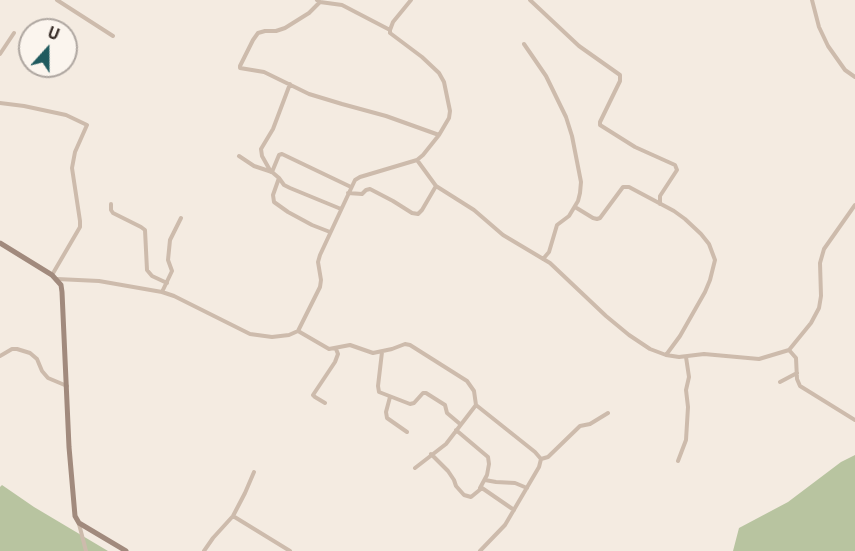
<!DOCTYPE html>
<style>
body{margin:0}
#map{position:relative;width:855px;height:551px;overflow:hidden;background:#f4ebe1;font-family:"IBM Plex Sans",sans-serif}
canvas{display:block}
.north{position:absolute;left:18px;top:18px;width:60px;height:60px;box-sizing:border-box;background:#fbf5ee;border:2px solid #aea6a0;border-radius:50%;rotate:21deg;font-size:16px;font-weight:700;line-height:24px;text-align:center;color:#3b302b}
.north::after{content:'';display:block;margin:auto;width:21px;height:27px;background:#1f5a5e;clip-path:polygon(50% 0,100% 100%,50% 72%,0 100%)}
</style>
<div id="map">
<canvas width="855" height="551"></canvas>
<div class="north">U</div>
</div>
<script>
const context = document.querySelector('canvas').getContext('2d');
context.lineJoin = 'round';
function paint(path, color) { context.fillStyle = color; context.fill(path, 'evenodd'); }
const shape = rows => new Path2D(rows.map(r => 'M' + r).join(''));
function stroke(path, color, width, dash) { context.strokeStyle = color; context.lineWidth = width; context.lineCap = dash ? 'butt' : 'round'; context.setLineDash(dash || []); context.stroke(path); }
const green = shape([
 [855,455,855,551,733,551,739,528,788,502,841,462],
 [2,485,34,507,108,551,0,551,0,487]
]);
const street = shape([
 [57,0,113,36],
 [317,0,320,2,342,5,390,30],
 [411,0,393,22,390,30,390,33,422,57,439,73,444,82,450,111,449,118,439,135,423,155,417,160],
 [530,0,579,46,620,75,620,81,600,122,600,125,635,147,675,165,677,170,660,196,660,204],
 [812,0,819,27,828,46,845,70,855,77],
 [320,2,309,13,285,28,276,31,265,31,258,33,253,40,240,66,240,68,264,72,309,94,342,104,386,116,439,135],
 [524,44,546,76,566,117,572,136,581,182,580,193,578,201,569,216,557,225,549,252,543,259],
 [0,54,14,33],
 [0,103,24,106,66,115,87,125,75,152,72,168,80,221,80,227,52,275],
 [239,156,254,166,272,172,279,178,284,185,290,188,341,209],
 [271,172,262,156,261,149,273,129,290,84],
 [272,172,279,155,282,154,351,187],
 [279,178,273,195,274,202,288,212,312,225,330,232],
 [348,193,362,194,366,190,370,189,393,201,412,213,418,214,422,210,436,186],
 [111,204,111,210,113,213,141,227,145,230,147,270,152,276,167,283],
 [575,207,593,218,597,219,600,218,623,187,629,187,674,211,685,219,701,234,709,244,715,260,710,280,705,292,680,336,666,355],
 [57,279,99,281,162,292,174,296,250,334,272,337,289,335,298,331,320,287,321,280,318,262,320,255,355,180,360,177,417,160,436,186,474,210,503,235,550,263,606,316,629,335,650,349,666,355,679,357,704,354,759,359,789,350,796,358,797,379,800,386,855,420],
 [162,292,172,271,168,260,170,240,181,218],
 [298,331,329,349,350,345,373,353,392,349,405,344,410,345,467,381,474,391,476,405,535,452,541,459,539,467,505,525,480,551],
 [789,350,811,323,819,308,821,296,820,263,824,249,855,205],
 [382,352,378,386,379,392,410,404,414,403,423,393,426,393,445,405,447,413,460,424],
 [0,356,12,349,17,349,30,353,37,359,42,371,48,378,67,386],
 [780,382,797,373],
 [390,397,386,412,387,418,407,432],
 [325,403,315,397,313,395,335,362,338,354,336,349],
 [456,430,488,457,489,464,487,475,480,488],
 [431,454,448,471,454,480,456,486,464,495,471,497,482,488,514,510],
 [541,459,548,457,580,426,590,424,608,413],
 [678,461,686,440,688,407,686,390,689,377,686,357],
 [415,468,446,444,476,405],
 [485,480,496,482,515,483,527,488],
 [233,516,290,551],
 [79,524,86,551],
 [204,551,213,538,233,516,245,493,254,472]
]);
const secondary = shape([
 [0,243,52,275,61,285,62,292,69,447,75,516,79,523,126,551]
]);
paint(green, '#b8c4a0');
stroke(street, '#cdbbac', 4);
stroke(secondary, '#a18a7d', 5);
</script>
